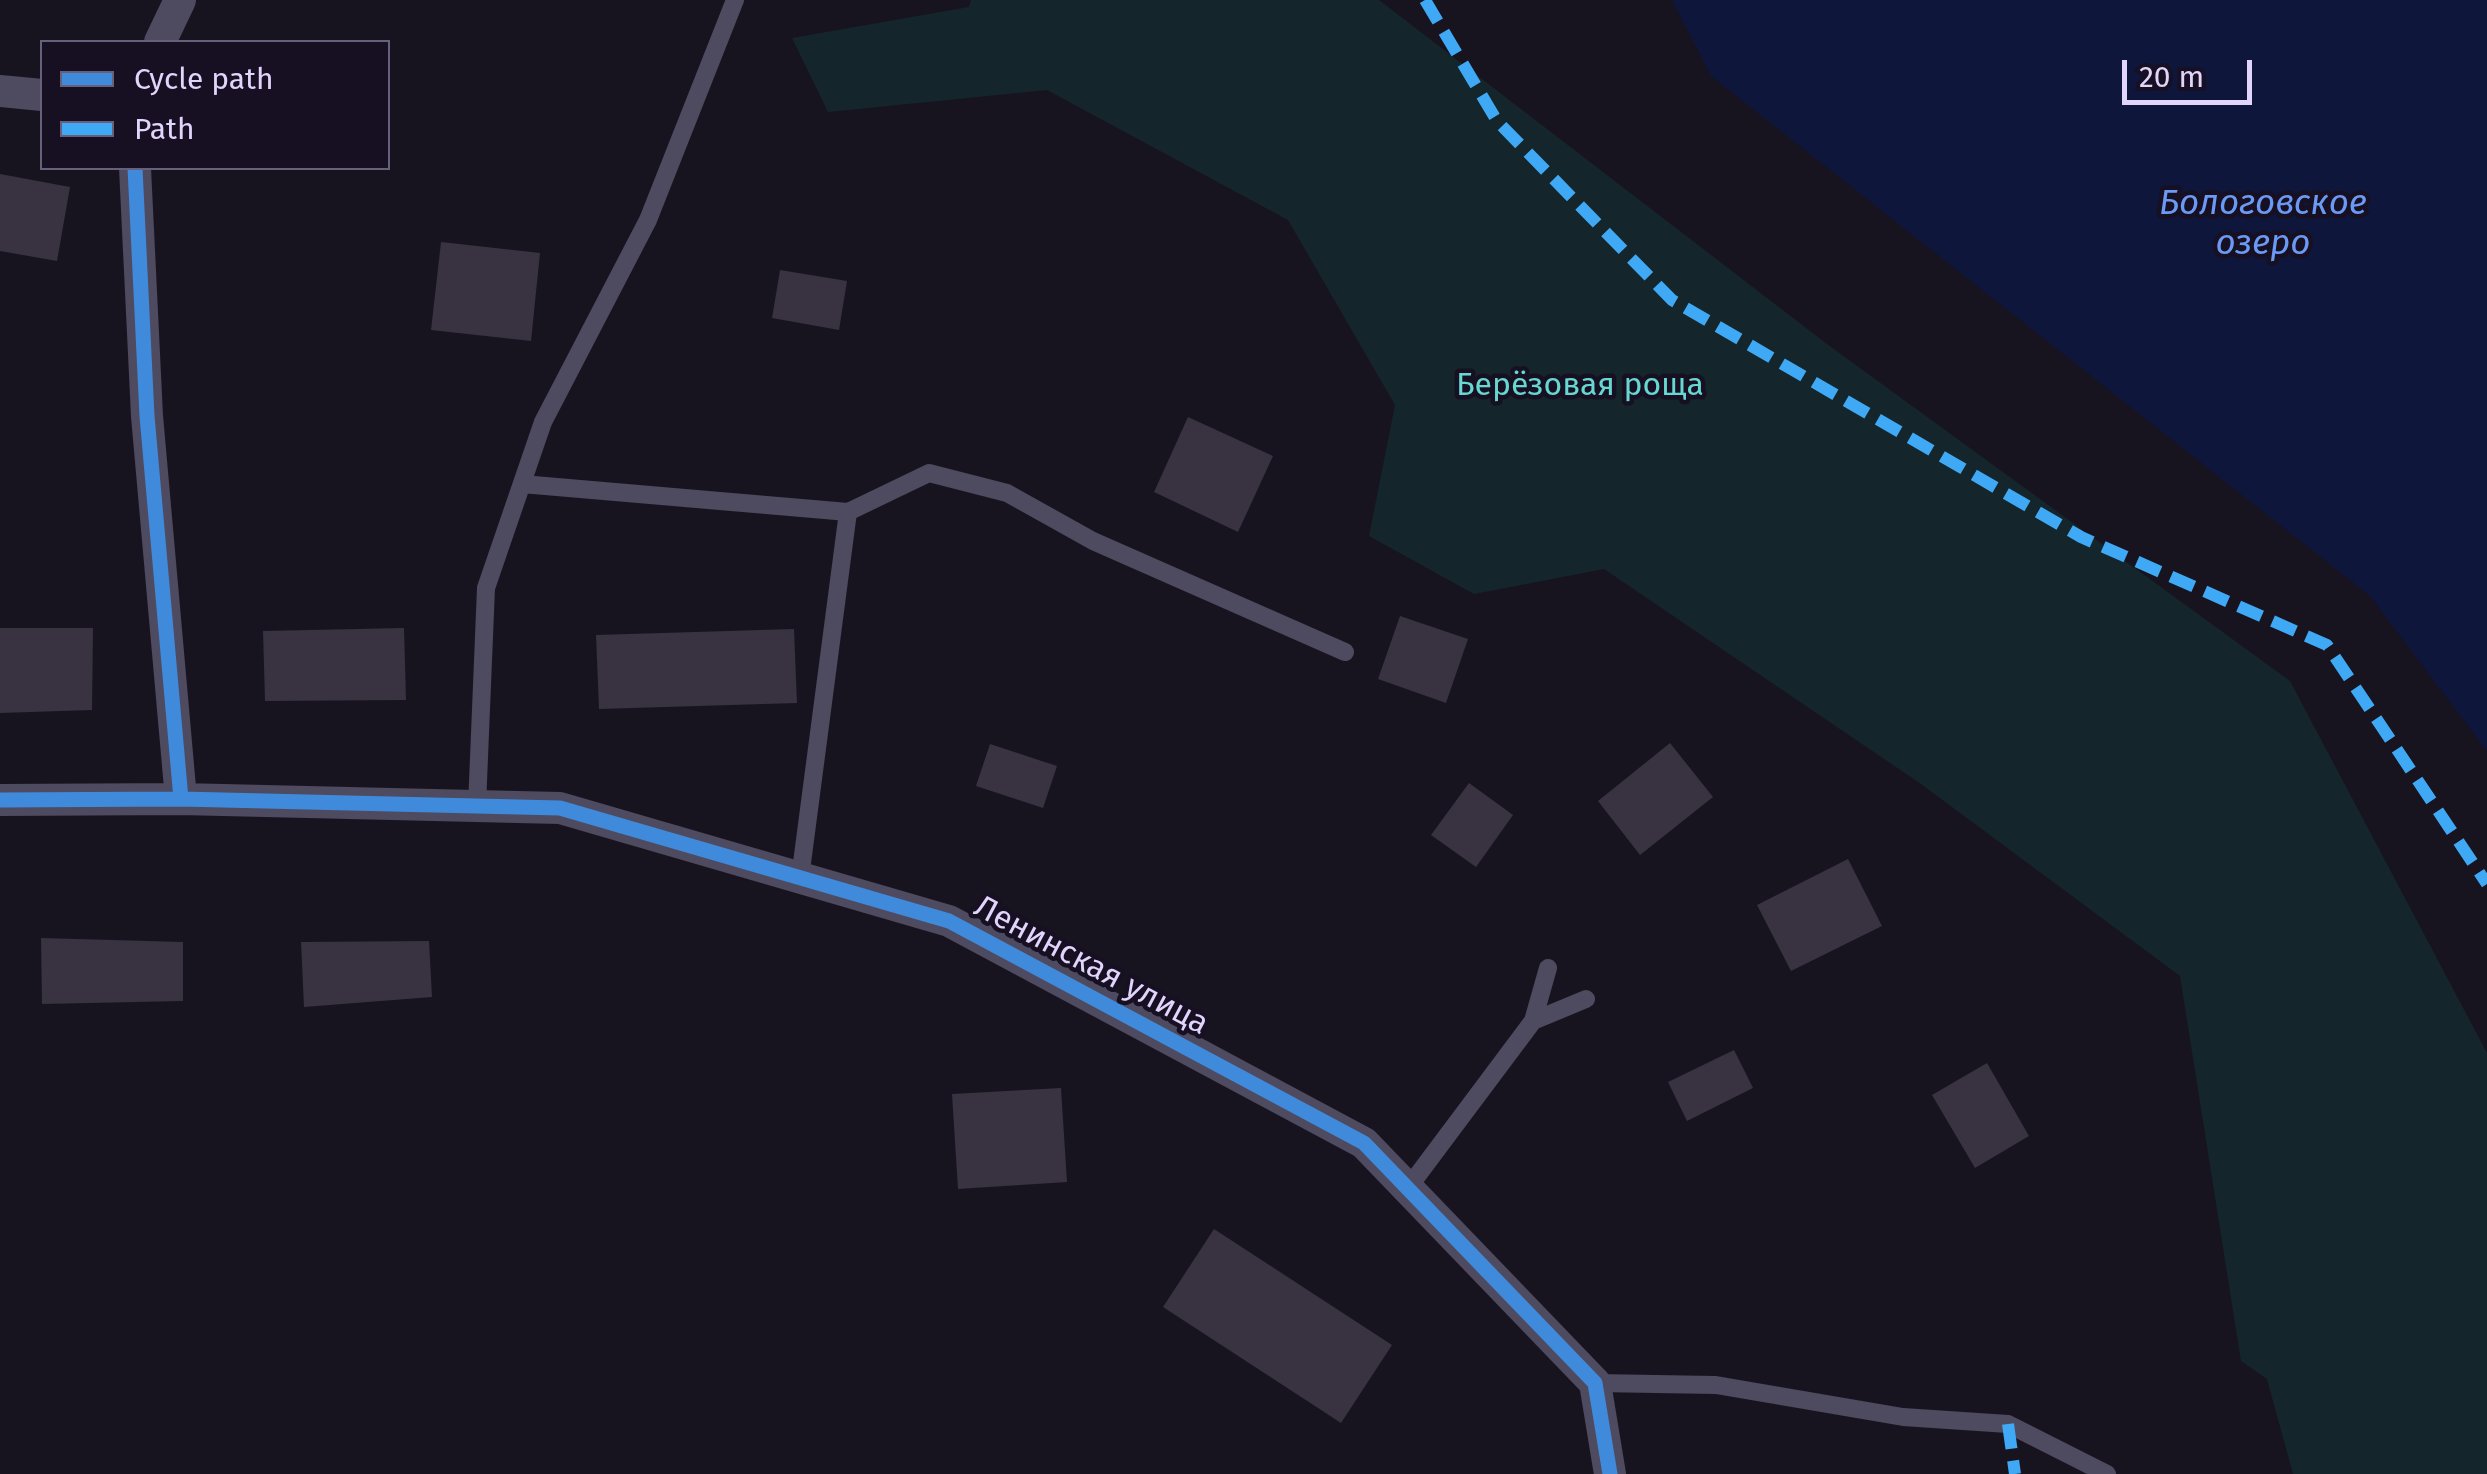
<!DOCTYPE html>
<meta charset="utf-8">
<style>
body{margin:0}
#map{position:relative;width:2487px;height:1474px;overflow:hidden;background:#18141f;font-family:"Fira Sans",sans-serif}
canvas{display:block}
.legend{position:absolute;left:40px;top:40px;width:350px;height:130px;box-sizing:border-box;background:#171023;border:2px solid #685f7a;margin:0;padding:12px 18px;list-style:none;font-size:30px;color:#e1d5fc}
.legend li{display:flex;align-items:center;gap:20px;height:50px}
.legend b{width:50px;border:2px solid #685f7a}
.scale{position:absolute;left:2122px;top:60px;width:130px;height:45px;box-sizing:border-box;border:5px solid #e1d5fc;border-top:0;padding-left:12px;font-size:30px;line-height:35px;white-space:nowrap;color:#e1d5fc;-webkit-text-stroke:8px #171023;paint-order:stroke}
</style>
<div id="map">
<canvas width="2487" height="1474"></canvas>
<ul class="legend">
<li><b style="height:12px;background:#408adc"></b>Cycle path</li>
<li><b style="height:12px;background:#3fa9f5"></b>Path</li>
</ul>
<div class="scale">20 m</div>
</div>
<script>
const context = document.querySelector('canvas').getContext('2d');
context.lineJoin = 'round';
function paint(path, color) { context.fillStyle = color; context.fill(path, 'evenodd'); }
const shape = rows => new Path2D(rows.map(r => 'M' + r).join(''));
function stroke(path, color, width, dash) { context.strokeStyle = color; context.lineWidth = width; context.lineCap = dash ? 'butt' : 'round'; context.setLineDash(dash || []); context.stroke(path); }
function write(font, color, halo, rows, align = 'center') {
  context.font = font + ' "Fira Sans",sans-serif'; context.lineWidth = 9; context.setLineDash([]); context.textBaseline = 'middle'; context.strokeStyle = halo; context.fillStyle = color; for (const [text, x, y, turn = 0] of rows) {
    context.save(); context.translate(x, y); context.rotate((+turn || 0) * Math.PI / 180); context.textAlign = isNaN(turn) ? turn : align; if (halo) context.strokeText(text, 0, 0); context.fillText(text, 0, 0); context.restore();
  }
}
const green = shape([
 [971,0,1379,0,1827,344,2290,681,2487,1053,2487,1474,2293,1474,2267,1379,2241,1361,2180,976,1921,784,1604,569,1474,594,1369,536,1395,405,1288,220,1047,90,828,112,792,38,969,7]
]);
const water = shape([
 [1672,0,2487,0,2487,751,2370,596,1711,76]
]);
const building = shape([
 [0,174,70,187,57,261,0,251],
 [441,242,540,253,531,341,431,330],
 [780,270,847,281,839,330,772,318],
 [1188,417,1273,456,1238,532,1154,492],
 [1400,616,1468,639,1446,703,1378,679],
 [0,628,93,628,92,710,0,713],
 [404,628,406,700,265,701,263,631],
 [794,629,797,703,599,709,596,635],
 [1670,743,1713,797,1640,855,1598,801],
 [990,744,1057,766,1043,808,976,786],
 [1469,783,1513,815,1476,867,1431,835],
 [1848,859,1882,926,1791,971,1757,905],
 [41,938,183,942,183,1001,42,1004],
 [429,941,432,997,304,1007,301,942],
 [1734,1050,1753,1088,1687,1121,1668,1082],
 [1987,1063,2029,1136,1975,1168,1932,1095],
 [1061,1088,1067,1182,958,1189,952,1094],
 [1214,1229,1392,1345,1341,1423,1163,1307]
]);
const lane = shape([
 [522,484,848,512],
 [477,806,486,588,543,422,648,220,735,0],
 [800,878,848,512,929,473,1007,493,1093,541,1345,652],
 [1533,1021,1586,999],
 [1408,1188,1533,1021,1548,968],
 [1595,1383,1716,1385,1903,1417,2008,1424,2107,1474]
]);
const street = shape([
 [160,42,180,0],
 [0,91,42,95],
 [135,168,147,416,181,799],
 [0,800,181,799,560,808,949,921,1364,1143,1595,1383,1610,1474]
]);
const quiet = shape([
 [1425,0,1497,121,1672,300,2081,537,2327,645,2487,884],
 [2008,1424,2015,1474]
]);
const cycleway = shape([
 [135,168,147,416,181,799],
 [0,800,181,799,560,808,949,921,1364,1143,1595,1383,1610,1474]
]);
const parkNames = [
 ["Берёзовая роща",1580,386]
];
const streetNames = [
 ["Ленинская улица",1091,966,28]
];
const waterNames = [
 ["Бологовское",2263,204],
 ["озеро",2263,244]
];
paint(green, '#14262b');
paint(water, '#0e163c');
paint(building, '#383241');
stroke(lane, '#4e4a5f', 18);
stroke(street, '#4e4a5f', 32);
stroke(quiet, '#3fa9f5', 12, [25, 12]);
stroke(cycleway, '#408adc', 15);
write('32px', '#66d8d1', '#171023', parkNames);
write('32px', '#e1d5fc', '#171023', streetNames);
write('italic 35px', '#6a9af5', '#171023', waterNames);
</script>
